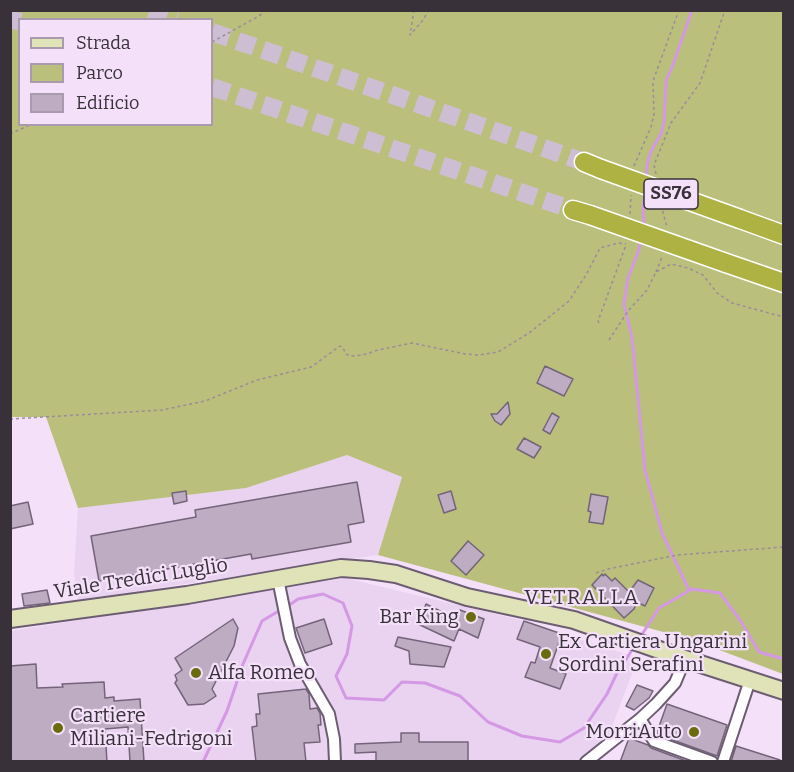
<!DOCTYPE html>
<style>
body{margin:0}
#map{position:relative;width:794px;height:772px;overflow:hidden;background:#f4e1f9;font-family:Bitter,serif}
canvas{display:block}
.frame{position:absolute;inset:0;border:12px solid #38313a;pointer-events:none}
.legend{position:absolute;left:18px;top:18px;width:195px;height:108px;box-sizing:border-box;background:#f4e1f9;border:2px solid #a99bad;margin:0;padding:8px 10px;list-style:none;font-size:18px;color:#38313a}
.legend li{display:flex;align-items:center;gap:12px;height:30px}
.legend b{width:30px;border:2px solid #a99bad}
</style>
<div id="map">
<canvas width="794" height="772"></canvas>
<div class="frame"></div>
<ul class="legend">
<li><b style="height:8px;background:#e0e2b8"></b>Strada</li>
<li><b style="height:16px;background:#babf7c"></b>Parco</li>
<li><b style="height:16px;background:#beacc3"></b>Edificio</li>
</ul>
</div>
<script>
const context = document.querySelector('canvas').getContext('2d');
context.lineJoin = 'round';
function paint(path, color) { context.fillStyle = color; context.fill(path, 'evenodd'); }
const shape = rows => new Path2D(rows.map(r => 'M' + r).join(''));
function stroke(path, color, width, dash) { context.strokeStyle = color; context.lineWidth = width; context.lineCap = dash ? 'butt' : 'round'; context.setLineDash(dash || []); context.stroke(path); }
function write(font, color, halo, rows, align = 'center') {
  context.font = font + ' Bitter,serif'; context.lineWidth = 4.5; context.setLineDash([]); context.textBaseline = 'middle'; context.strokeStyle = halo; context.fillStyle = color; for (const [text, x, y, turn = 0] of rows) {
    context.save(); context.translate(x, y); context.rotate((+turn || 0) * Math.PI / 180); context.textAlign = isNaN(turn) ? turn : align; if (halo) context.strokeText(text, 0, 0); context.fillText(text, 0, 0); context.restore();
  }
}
const built = shape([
 [347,455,402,477,378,555,78,600,74,573,78,508,246,488],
 [345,578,524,621,638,658,599,761,11,762,11,631]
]);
const green = shape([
 [10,11,783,11,783,674,693,640,378,555,402,477,347,455,246,488,78,508,46,417,11,417],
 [20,20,212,20,212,124,20,124]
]);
const stream = shape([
 [647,180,647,165,651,151,661,134,664,123,666,81,673,65,692,10],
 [644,227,643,209,645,192],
 [641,240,638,252,628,278,624,304,632,338,645,470,662,533,689,590],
 [288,606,298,599,323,594,343,603,352,626,347,654,336,676,346,698,384,700,402,682,425,683,460,696,488,722,522,736,560,742,584,728,607,694,617,673,634,647],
 [641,636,659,608,692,589,720,593,740,620,759,652,784,659],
 [203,762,227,711,243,664,262,621,282,609]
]);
const building = shape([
 [545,366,573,379,564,396,537,383,545,366],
 [508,402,510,414,501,425,495,421,491,414,497,414,508,402],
 [552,413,559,417,550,434,543,430,552,413],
 [524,438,541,447,534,458,517,449,524,438],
 [357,482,364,522,348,525,351,542,252,559,251,554,99,581,91,536,196,517,195,510,357,482],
 [186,491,187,501,174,504,172,493,186,491],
 [451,491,456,509,444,513,438,495,451,491],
 [591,494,608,497,603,524,589,522,591,512,588,511,591,494],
 [28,502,33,524,10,529,10,506,28,502],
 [468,541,484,555,466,575,451,561,468,541],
 [602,574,603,576,605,574,612,581,615,578,629,592,638,580,654,588,645,606,637,602,634,609,624,618,592,585,602,574],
 [47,590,50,603,24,606,22,594,47,590],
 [426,604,456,619,460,610,484,619,478,638,459,629,454,641,418,624,426,604],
 [233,619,238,628,234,646,212,689,216,696,204,704,188,705,175,683,177,680,175,675,182,670,175,658,233,619],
 [324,619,332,644,305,653,296,628,324,619],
 [524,621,562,634,550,668,566,674,560,689,525,677,531,662,535,663,540,647,517,639,524,621],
 [398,637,451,647,444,667,410,664,409,651,395,646,398,637],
 [36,664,37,688,63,687,62,684,104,682,105,698,114,697,114,701,140,699,144,762,130,762,128,727,105,729,107,762,10,762,10,666,36,664],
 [637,685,653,691,649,698,634,710,626,706,637,685],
 [306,689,309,694,310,709,317,708,320,713,321,725,318,725,320,742,304,743,306,762,256,762,252,727,257,726,256,714,260,714,258,694,306,689],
 [667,704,727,725,717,756,659,735,657,732,667,704],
 [401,733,419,733,419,742,468,742,468,762,376,762,376,752,355,753,355,744,401,742,401,733],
 [629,738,648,745,651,748,689,762,620,762,629,738],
 [736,746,780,760,780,762,731,762,736,746]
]);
const trunkTunnel = shape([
 [150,10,176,20],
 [10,19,20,22],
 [212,32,584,162],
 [212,87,573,210]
]);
const path = shape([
 [414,10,410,35,423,20,429,10],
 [212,42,259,16,266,10],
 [10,134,32,124],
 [634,166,651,127,654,114,653,81,679,10],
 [656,174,654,165,671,123,700,83,725,10],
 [661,205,667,227],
 [630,214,631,195],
 [656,272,662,257],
 [599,323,598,321,626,245],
 [609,340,628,311,647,290,656,272,671,264,688,268,703,275,717,293,732,303,784,317],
 [10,419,162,410,205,401,257,380,311,367,340,346,343,348,346,354,350,356,363,355,378,350,412,343,465,354,479,355,498,352,529,333,569,301,586,275,600,248,618,243,626,244],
 [596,573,608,569,677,555,784,547]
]);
const minor = shape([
 [278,579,290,638,300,664,329,714,334,739,335,762],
 [640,719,654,741,712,762],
 [586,762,640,719,656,704,675,683,685,659],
 [723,762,750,680]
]);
const secondary = shape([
 [10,619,187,595,341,568,369,570,396,574,467,597,574,620,685,659,784,691]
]);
const trunk = shape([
 [584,162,601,169],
 [573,210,590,215],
 [740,219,784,235],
 [726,263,784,283]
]);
const trunkBridge = shape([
 [601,169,740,219],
 [590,215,726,263]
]);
const markers = [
 [471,617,6,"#686c0e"],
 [546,654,6,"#686c0e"],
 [196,673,6,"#686c0e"],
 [58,728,6,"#686c0e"],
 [694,732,6,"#686c0e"]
];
const shields = [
 [671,194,54]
];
const shieldNames = [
 ["SS76",671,194]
];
const streetNames = [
 ["Viale Tredici Luglio",141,579,-9]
];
const poiNames = [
 ["Bar King",459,617,"right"],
 ["Ex Cartiera Ungarini",558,642],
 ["Sordini Serafini",558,665],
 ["Alfa Romeo",208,673],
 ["Cartiere",70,716],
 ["Miliani-Fedrigoni",70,739],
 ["MorriAuto",682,732,"right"]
];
const neighbourhoodNames = [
 ["VETRALLA",582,598]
];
paint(built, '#e9d3f0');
paint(green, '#babf7c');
stroke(stream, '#d498e5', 3);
paint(building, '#beacc3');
stroke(building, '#746479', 1.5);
stroke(trunkTunnel, '#cebed3', 18, [18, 9]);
stroke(minor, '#6d5d72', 14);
stroke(secondary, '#6d5d72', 20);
stroke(trunk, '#fff', 21);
stroke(path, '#998c9c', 1.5, [3, 3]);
stroke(minor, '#fff', 10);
stroke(secondary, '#e0e2b8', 16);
stroke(trunk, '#aeb242', 18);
stroke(trunkBridge, '#fff', 21, []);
stroke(trunkBridge, '#aeb242', 18);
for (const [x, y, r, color] of markers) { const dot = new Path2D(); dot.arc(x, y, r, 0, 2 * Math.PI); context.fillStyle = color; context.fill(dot); stroke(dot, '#f4e1f9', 2); }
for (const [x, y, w] of shields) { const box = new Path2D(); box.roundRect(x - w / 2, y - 15, w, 30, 4.5); context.fillStyle = '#f4e1f9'; context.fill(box); stroke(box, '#38313a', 1.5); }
write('bold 18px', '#38313a', null, shieldNames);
write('20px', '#38313a', '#f4e1f9', streetNames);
write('20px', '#38313a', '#f4e1f9', poiNames, 'left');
context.letterSpacing = '1.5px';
write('21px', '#38313a', '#f4e1f9', neighbourhoodNames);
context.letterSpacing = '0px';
</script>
